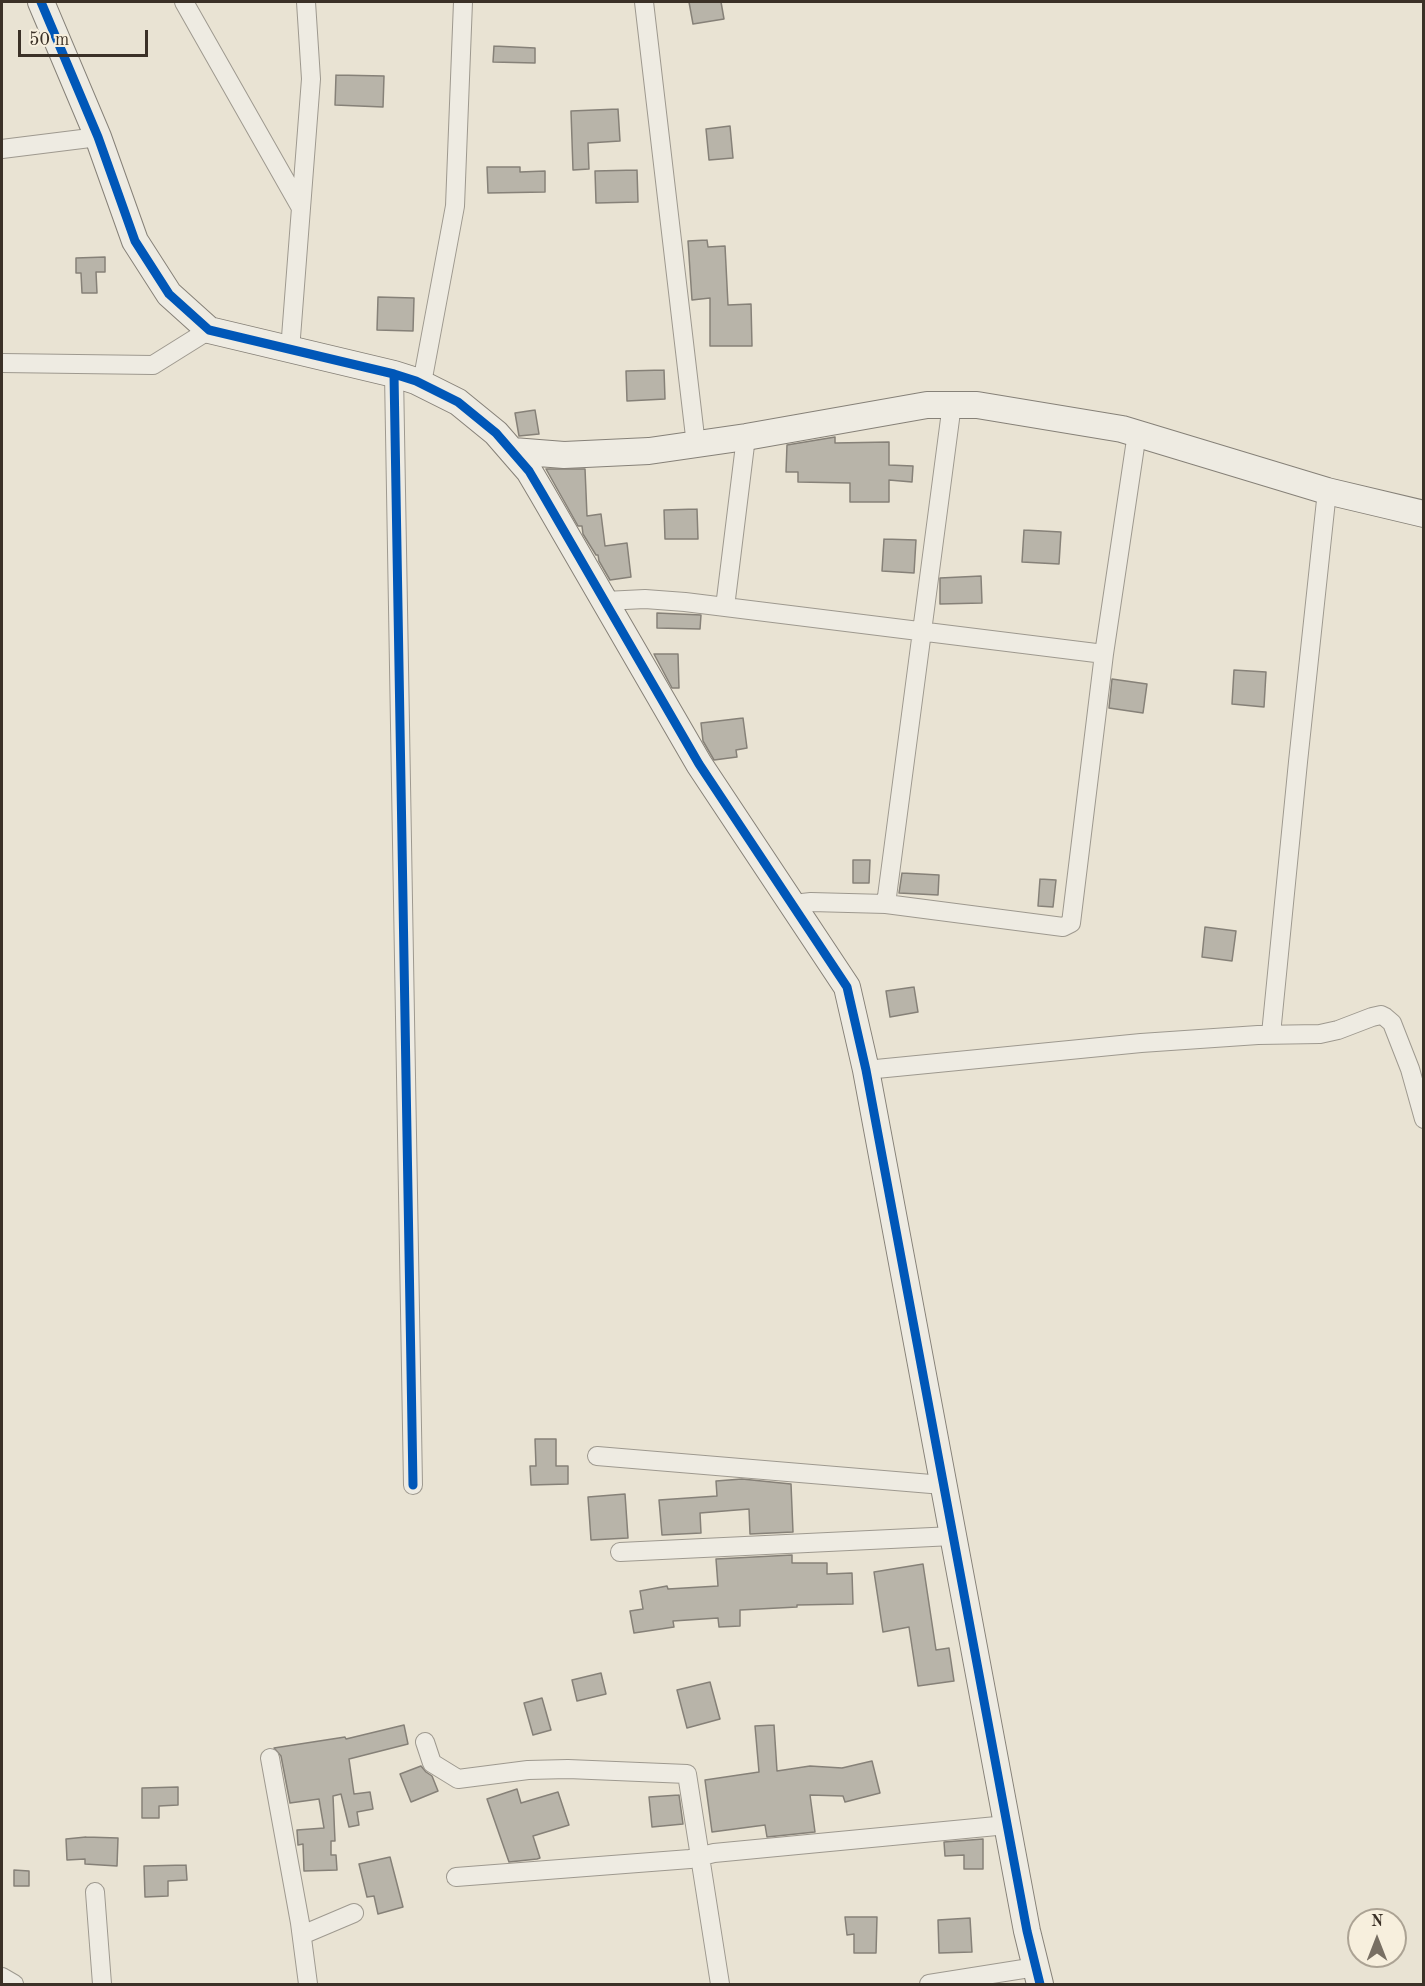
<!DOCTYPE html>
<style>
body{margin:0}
#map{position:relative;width:1425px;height:1986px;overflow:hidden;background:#e9e3d3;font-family:"Old Standard TT",serif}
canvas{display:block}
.frame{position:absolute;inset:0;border:3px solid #3b3127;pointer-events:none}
.north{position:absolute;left:1347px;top:1908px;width:60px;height:60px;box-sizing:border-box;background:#f7efdd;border:2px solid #aca394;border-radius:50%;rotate:0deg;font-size:16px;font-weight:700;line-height:24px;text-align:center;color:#3b3127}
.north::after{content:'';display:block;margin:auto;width:21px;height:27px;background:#786f63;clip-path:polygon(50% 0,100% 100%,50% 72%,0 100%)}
.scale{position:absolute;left:18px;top:30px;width:130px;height:27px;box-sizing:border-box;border:3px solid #3b3127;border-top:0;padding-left:8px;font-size:18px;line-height:21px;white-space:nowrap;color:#3b3127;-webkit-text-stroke:4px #f7efdd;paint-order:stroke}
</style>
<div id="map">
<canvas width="1425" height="1986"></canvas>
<div class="frame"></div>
<div class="north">N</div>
<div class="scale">50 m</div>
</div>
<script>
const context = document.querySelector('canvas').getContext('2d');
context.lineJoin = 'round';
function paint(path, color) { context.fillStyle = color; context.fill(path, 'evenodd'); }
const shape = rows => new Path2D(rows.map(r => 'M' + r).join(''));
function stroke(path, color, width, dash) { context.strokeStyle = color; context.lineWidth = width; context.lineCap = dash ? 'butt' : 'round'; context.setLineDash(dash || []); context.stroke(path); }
const building = shape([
 [689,2,721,2,724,19,693,24,689,2],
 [494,46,535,48,535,63,493,62,494,46],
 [336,75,384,76,383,107,335,105,336,75],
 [618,109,620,141,588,143,589,169,573,170,571,111,618,109],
 [730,126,733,158,709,160,706,129,730,126],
 [487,167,520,167,520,172,545,171,545,192,488,193,487,167],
 [637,170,638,202,596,203,595,171,637,170],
 [707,240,708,247,725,246,728,305,751,304,752,346,710,346,710,298,692,300,688,241,707,240],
 [105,257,105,272,96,272,97,293,82,293,81,273,76,273,76,258,105,257],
 [378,297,414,298,413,331,377,330,378,297],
 [664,370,665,399,627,401,626,371,664,370],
 [535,410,539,434,519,436,515,413,535,410],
 [835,437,835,443,889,442,889,465,913,466,912,482,889,480,889,502,850,502,850,483,798,482,798,472,786,472,787,445,835,437],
 [546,469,585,469,587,516,601,514,605,546,627,543,631,577,610,580,599,561,598,555,596,555,583,534,582,526,578,526,546,469],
 [697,509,698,539,665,539,664,510,697,509],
 [1024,530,1061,532,1059,564,1022,562,1024,530],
 [884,539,916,540,914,573,882,571,884,539],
 [981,576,982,603,940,604,940,578,981,576],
 [657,613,701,615,700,629,657,628,657,613],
 [654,654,678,654,679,688,672,688,654,654],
 [1234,670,1266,672,1264,707,1232,704,1234,670],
 [1112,679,1147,684,1143,713,1109,708,1112,679],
 [743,718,747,748,736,750,737,757,714,760,703,741,701,723,743,718],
 [853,860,870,860,869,883,853,883,853,860],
 [902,873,939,875,938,895,899,893,902,873],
 [1040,879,1056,880,1053,907,1038,906,1040,879],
 [1205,927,1236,931,1232,961,1202,957,1205,927],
 [914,987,918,1012,890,1017,886,991,914,987],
 [535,1439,556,1439,556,1466,568,1466,568,1484,531,1485,530,1466,536,1466,535,1439],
 [742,1479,791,1484,793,1532,750,1534,749,1509,700,1513,701,1533,662,1535,659,1500,717,1496,716,1481,742,1479],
 [625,1494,628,1538,591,1540,588,1497,625,1494],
 [792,1555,792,1563,827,1563,827,1574,852,1573,853,1604,797,1605,797,1607,740,1610,740,1626,719,1627,718,1618,673,1621,674,1627,634,1633,630,1611,643,1609,640,1591,667,1586,668,1589,718,1586,716,1559,792,1555],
 [923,1564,936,1650,949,1648,954,1681,918,1686,909,1627,883,1632,874,1572,923,1564],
 [601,1673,606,1694,577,1701,572,1680,601,1673],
 [710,1682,720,1719,687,1728,677,1690,710,1682],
 [542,1698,551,1730,533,1735,524,1703,542,1698],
 [404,1725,408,1744,349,1759,354,1794,370,1792,373,1809,357,1812,359,1825,349,1827,341,1794,333,1796,335,1841,331,1841,331,1855,336,1855,337,1870,304,1871,303,1844,298,1845,297,1830,324,1828,319,1799,290,1803,281,1756,274,1748,345,1737,346,1739,404,1725],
 [774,1725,777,1771,810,1766,842,1768,872,1761,880,1793,845,1802,843,1796,810,1795,815,1832,767,1837,765,1825,712,1832,705,1780,759,1772,755,1726,774,1725],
 [421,1766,426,1772,432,1776,438,1791,411,1802,400,1774,421,1766],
 [178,1787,178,1805,159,1806,159,1818,142,1818,142,1788,178,1787],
 [517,1789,521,1803,558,1792,569,1825,533,1836,540,1858,537,1859,509,1862,487,1799,517,1789],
 [679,1795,683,1824,652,1827,649,1797,679,1795],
 [86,1837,118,1838,117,1866,85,1864,85,1859,67,1860,66,1839,86,1837],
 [983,1839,983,1869,964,1869,964,1855,945,1856,944,1842,983,1839],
 [390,1857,403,1907,378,1914,374,1896,367,1897,359,1864,390,1857],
 [186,1865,187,1880,168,1881,168,1896,145,1897,144,1866,186,1865],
 [14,1870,29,1871,29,1886,14,1886,14,1870],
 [845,1917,877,1917,876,1953,854,1953,854,1934,847,1935,845,1917],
 [970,1918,972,1952,939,1953,938,1920,970,1918]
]);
const street = shape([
 [184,2,301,208],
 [644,2,696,445],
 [2,149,98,137],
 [290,350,311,79,306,2],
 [2,363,153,365,209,330],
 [394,374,413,1485],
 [422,383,455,206,463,2],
 [605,601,645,599,685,602,1104,654],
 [725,607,746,437],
 [793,904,811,902,886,904,1063,927,1071,923,1104,654,1137,433],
 [886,904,952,404],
 [1271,1034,1298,762,1327,491],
 [866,1070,1141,1043,1258,1035,1320,1034,1338,1030,1372,1017,1381,1015,1385,1017,1392,1023,1410,1069,1424,1119],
 [597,1456,943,1485],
 [620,1552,953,1536],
 [425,1742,432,1763,458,1779,528,1770,568,1769,687,1774,720,1984],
 [270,1758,300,1923,308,1984],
 [456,1877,690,1859,714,1853,1007,1825],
 [95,1892,102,1984],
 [302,1935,354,1913],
 [2,1977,14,1984],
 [929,1984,1036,1967]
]);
const secondary = shape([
 [41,2,98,137,135,241,169,294,209,330,394,374,416,381,458,402,496,433,529,471,542,493,699,764,847,987,866,1070,1027,1931,1040,1984],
 [513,451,564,455,649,451,746,437,927,405,977,405,1122,429,1327,491,1424,514]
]);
const cycleway = shape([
 [41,2,98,137,135,241,169,294,209,330,394,374,416,381,458,402,496,433,529,471,542,493,699,764,847,987,866,1070,1027,1931,1040,1984],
 [394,374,413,1485]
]);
paint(building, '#b8b4a9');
stroke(building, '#868178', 1.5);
stroke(street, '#9e998f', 20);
stroke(secondary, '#868178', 28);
stroke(street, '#eeebe2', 18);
stroke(secondary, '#eeebe2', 26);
stroke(cycleway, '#0057b8', 9);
</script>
